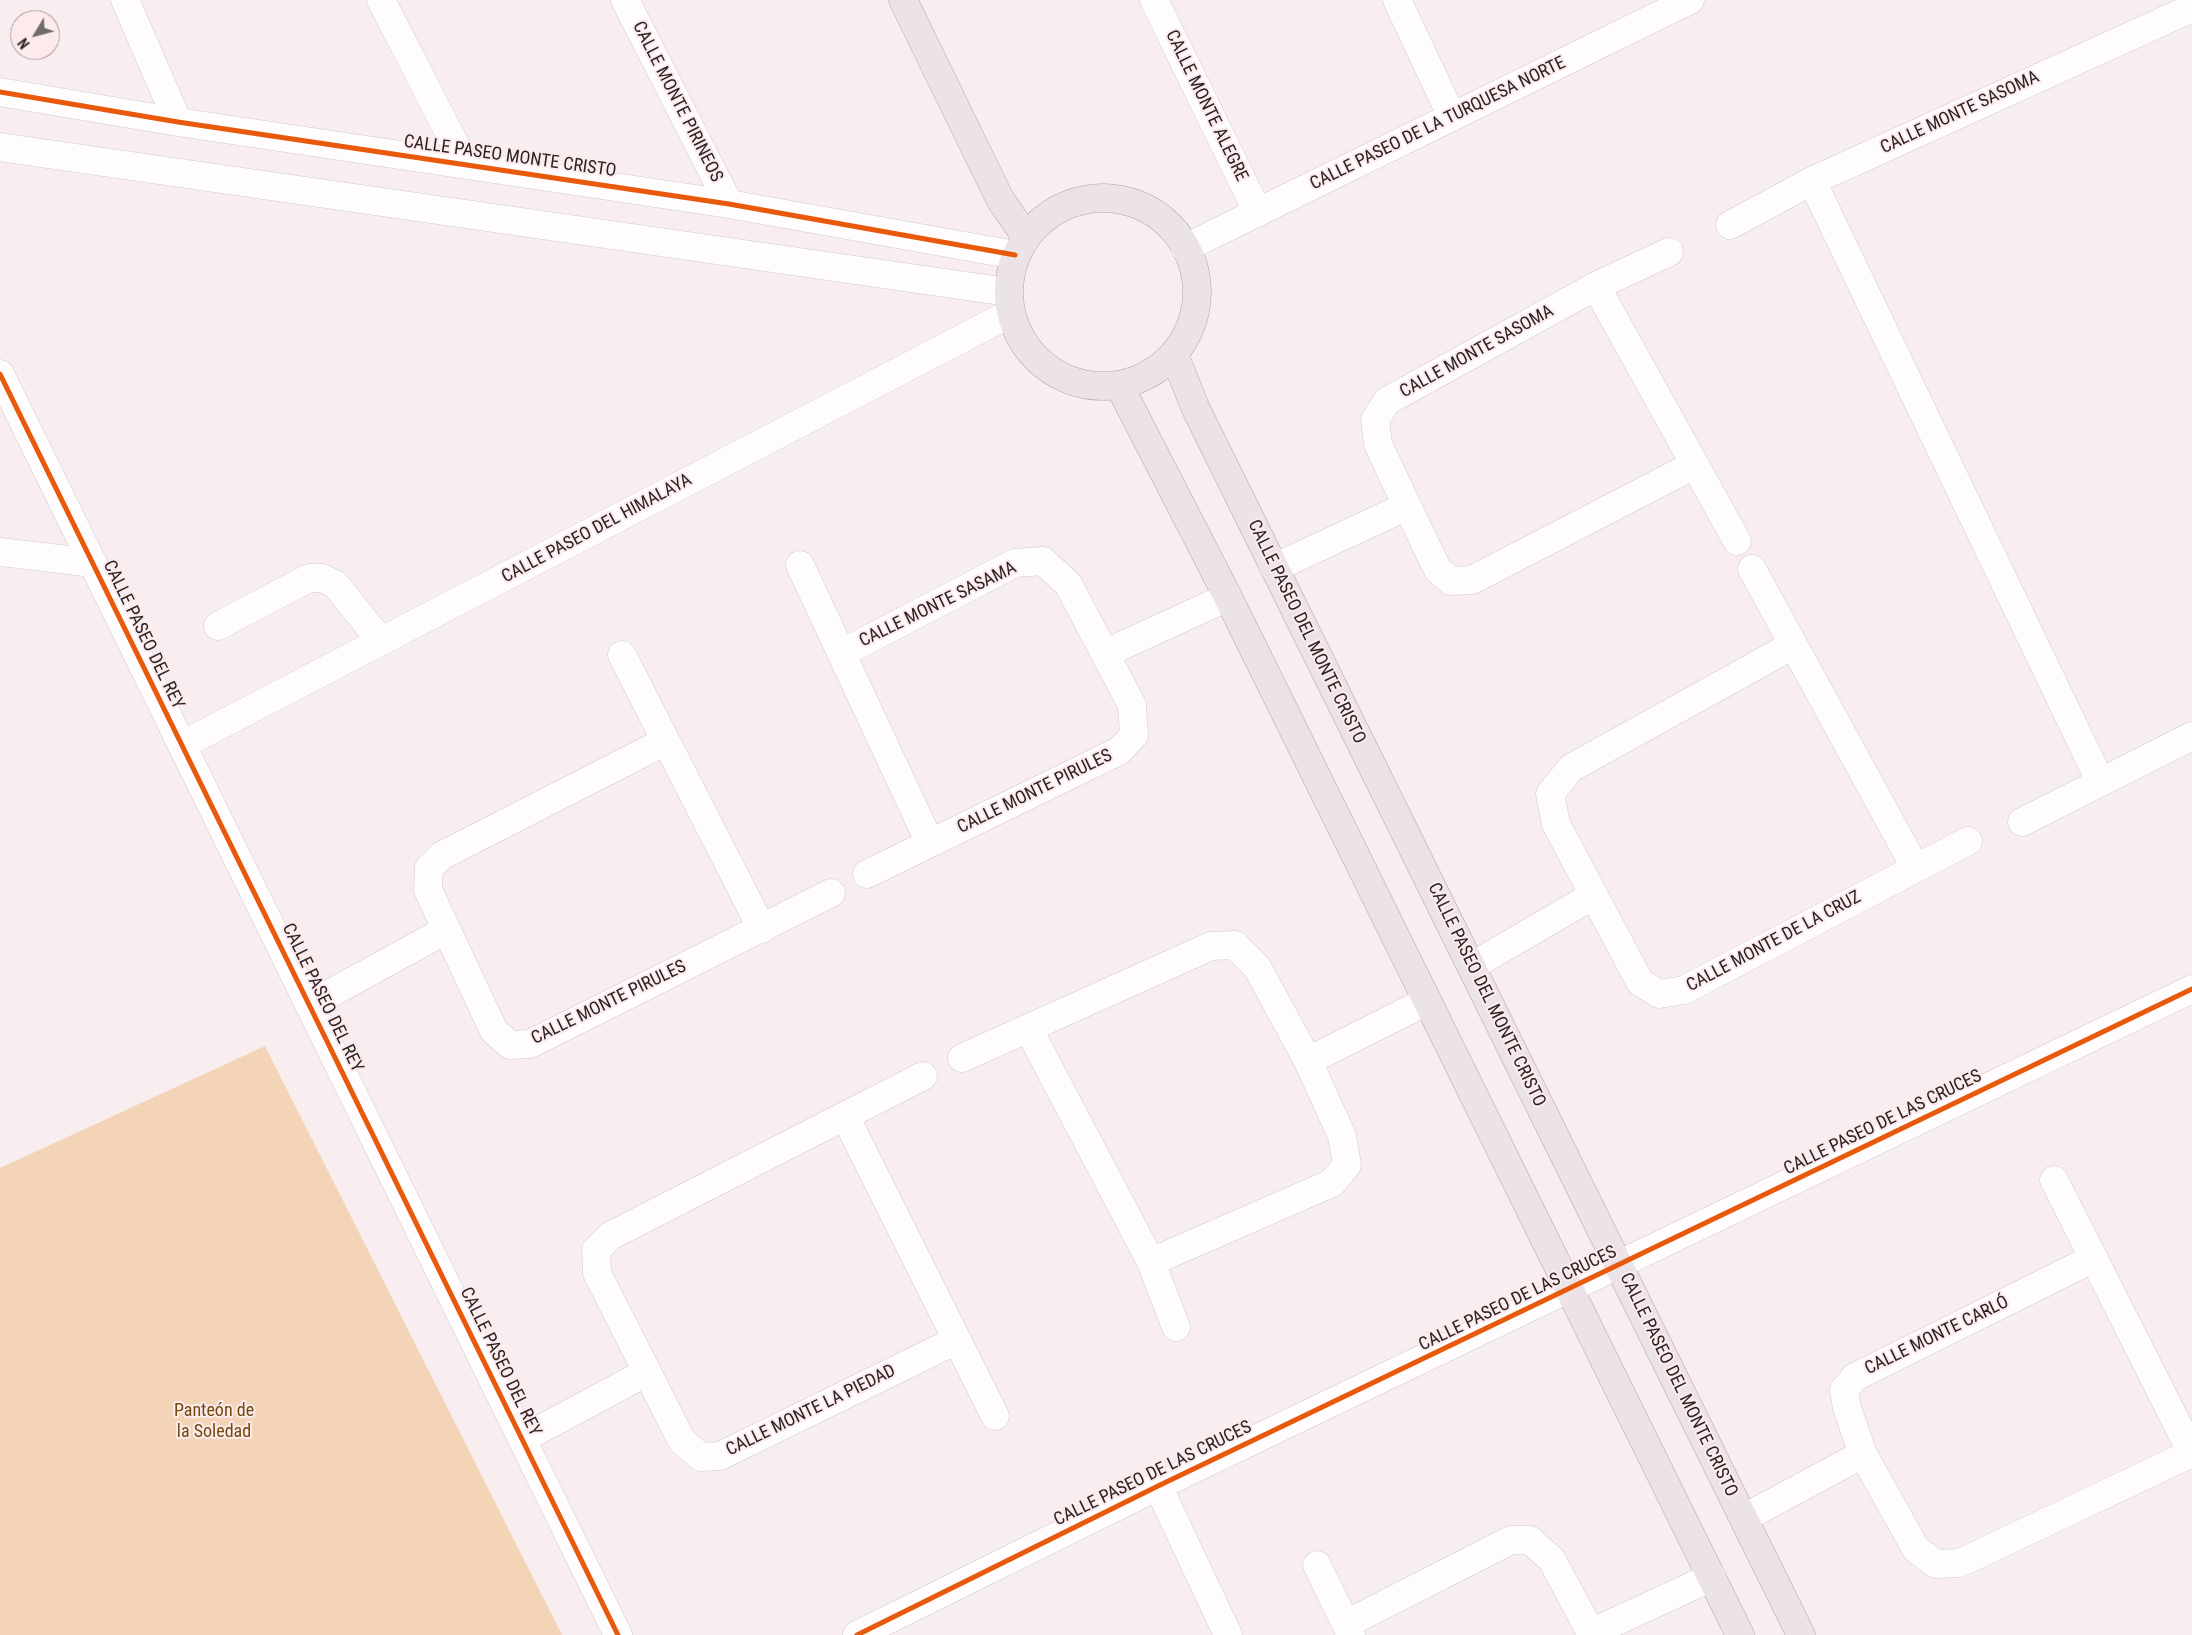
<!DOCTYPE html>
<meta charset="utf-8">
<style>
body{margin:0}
#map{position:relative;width:2192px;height:1635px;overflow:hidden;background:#f8eef0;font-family:"Roboto Condensed",sans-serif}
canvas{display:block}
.north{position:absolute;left:10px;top:10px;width:50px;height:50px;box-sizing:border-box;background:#fceaed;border:1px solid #a89a9d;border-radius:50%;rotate:233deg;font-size:14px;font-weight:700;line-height:20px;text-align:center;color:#292324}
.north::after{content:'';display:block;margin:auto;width:18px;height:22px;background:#716a6b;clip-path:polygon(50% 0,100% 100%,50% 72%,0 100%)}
</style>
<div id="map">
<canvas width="2192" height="1635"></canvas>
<div class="north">N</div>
</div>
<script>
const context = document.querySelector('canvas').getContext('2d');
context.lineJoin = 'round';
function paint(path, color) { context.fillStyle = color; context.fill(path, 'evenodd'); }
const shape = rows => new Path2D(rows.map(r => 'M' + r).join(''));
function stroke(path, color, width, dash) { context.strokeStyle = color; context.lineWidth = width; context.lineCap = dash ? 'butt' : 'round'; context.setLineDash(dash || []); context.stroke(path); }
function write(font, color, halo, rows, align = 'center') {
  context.font = font + ' "Roboto Condensed",sans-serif'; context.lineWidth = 4; context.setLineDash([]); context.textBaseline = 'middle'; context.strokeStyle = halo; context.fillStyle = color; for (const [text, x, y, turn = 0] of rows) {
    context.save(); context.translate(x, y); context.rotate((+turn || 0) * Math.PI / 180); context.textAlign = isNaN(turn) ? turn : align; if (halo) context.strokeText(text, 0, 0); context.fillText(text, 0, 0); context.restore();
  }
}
const green = shape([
 [265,1046,562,1635,0,1635,0,1168]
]);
const minor = shape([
 [125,0,178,122],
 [381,0,465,164],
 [625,0,729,204],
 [1154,0,1258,213],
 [1397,0,1452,117],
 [0,92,178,122,729,204,1015,255],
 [0,147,1008,292],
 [1812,181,2100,781],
 [1730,225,1812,181,2192,8],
 [1185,248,1690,0],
 [1669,252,1596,286,1387,401,1375,420,1378,444,1407,506,1438,570,1451,581,1472,580,1694,465],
 [1596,286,1737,541],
 [0,374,618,1635],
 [0,552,93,563],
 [800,565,930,843],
 [1274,568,1407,506],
 [1752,569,1915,867],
 [218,626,309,578,322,578,335,584,381,641],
 [1793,645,1571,768,1550,794,1556,824,1640,982,1659,994,1684,990,1968,841],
 [842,653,1015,563,1043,561,1068,584,1132,705,1134,735,1119,751,867,874],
 [1106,653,1228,597],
 [622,655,762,929],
 [666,741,441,856,429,868,428,890,494,1031,510,1045,530,1044,831,893],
 [182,745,1011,313],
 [2022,822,2192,736],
 [1472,966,1594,895],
 [309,1005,446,930],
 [1029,1030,1151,1262,1176,1327],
 [962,1058,1211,946,1235,945,1257,967,1308,1061,1342,1136,1347,1165,1332,1183,1151,1262],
 [1308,1061,1427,1001],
 [923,1076,610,1236,596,1250,597,1273,682,1441,701,1457,720,1456,957,1340],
 [845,1116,995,1416],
 [2054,1180,2192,1453],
 [2094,1258,1855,1377,1844,1390,1847,1408,1863,1454,1916,1549,1936,1564,1960,1563,2192,1453],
 [522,1439,647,1372],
 [1158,1486,1228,1635],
 [1744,1518,1863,1454],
 [1317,1565,1351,1635],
 [1346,1624,1511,1540,1530,1540,1552,1560,1592,1635],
 [1591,1633,1712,1577],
 [857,1635,1158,1486,2192,989]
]);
const major = shape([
 [903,0,1000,199,1026,237],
 '1009 292a94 94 0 1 1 188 0a94 94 0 1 1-188 0Z',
 [1174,354,1195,407,1801,1635],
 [1119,385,1228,597,1740,1635]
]);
const cycleway = shape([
 [0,92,178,122,729,204,1015,255],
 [0,374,618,1635],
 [857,1635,1158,1486,2192,989]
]);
const streetNames = [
 ["CALLE MONTE PIRINEOS",677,102,63],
 ["CALLE MONTE ALEGRE",1206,106,64],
 ["CALLE MONTE SASOMA",1960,113,-25],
 ["CALLE PASEO DE LA TURQUESA NORTE",1438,124,-26],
 ["CALLE PASEO MONTE CRISTO",510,157,8],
 ["CALLE MONTE SASOMA",1477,352,-29],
 ["CALLE PASEO DEL HIMALAYA",597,529,-28],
 ["CALLE MONTE SASAMA",938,605,-26],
 ["CALLE PASEO DEL MONTE CRISTO",1306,632,64],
 ["CALLE PASEO DEL REY",143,635,64],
 ["CALLE MONTE PIRULES",1035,792,-26],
 ["CALLE MONTE DE LA CRUZ",1774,942,-28],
 ["CALLE PASEO DEL MONTE CRISTO",1486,995,64],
 ["CALLE PASEO DEL REY",322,998,64],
 ["CALLE MONTE PIRULES",609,1003,-26],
 ["CALLE PASEO DE LAS CRUCES",1883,1123,-26],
 ["CALLE PASEO DE LAS CRUCES",1518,1299,-26],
 ["CALLE MONTE CARLÓ",1937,1336,-26],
 ["CALLE PASEO DEL REY",500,1362,64],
 ["CALLE PASEO DEL MONTE CRISTO",1678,1385,64],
 ["CALLE MONTE LA PIEDAD",811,1411,-26],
 ["CALLE PASEO DE LAS CRUCES",1153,1474,-26]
];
const parkNames = [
 ["Panteón de",214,1411],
 ["la Soledad",214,1432]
];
paint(green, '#f4d4b7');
stroke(minor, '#d1cacb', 29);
stroke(major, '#b3a1ac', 29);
stroke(minor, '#fefcfd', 28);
stroke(major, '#ece3e8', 28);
stroke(cycleway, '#e8590c', 5);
write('18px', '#292324', '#fceaed', streetNames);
write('18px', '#72480b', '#fceaed', parkNames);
</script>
